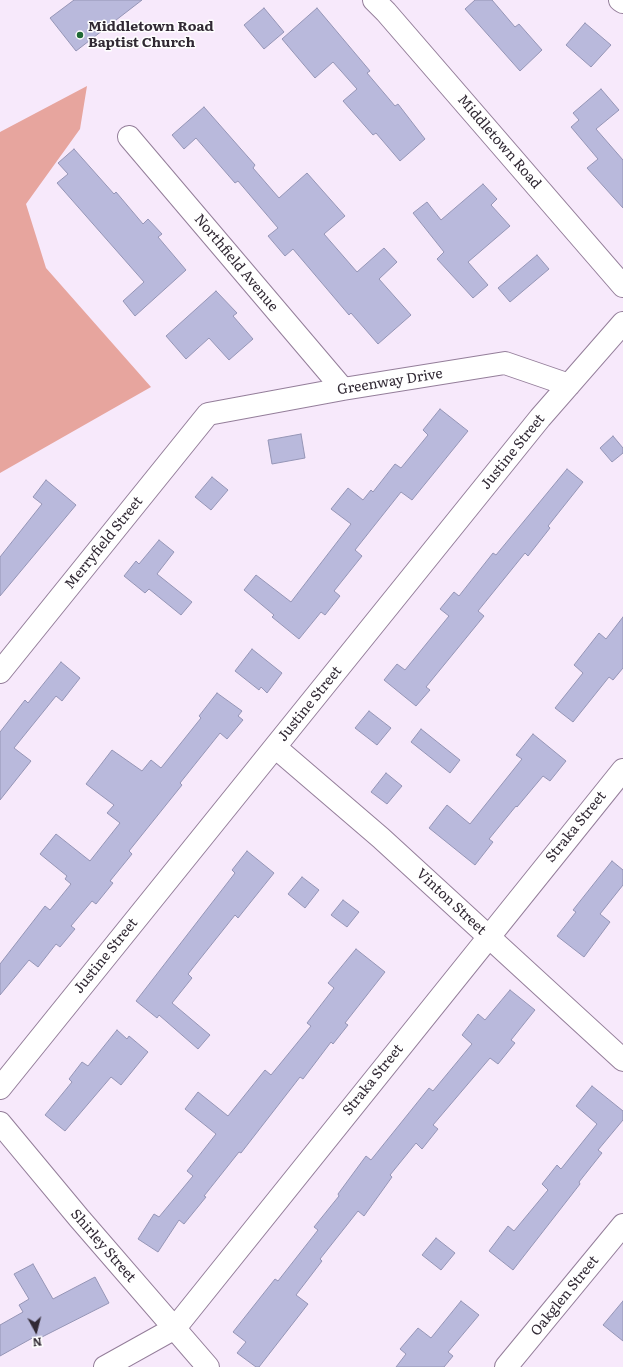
<!DOCTYPE html>
<style>
body{margin:0}
#map{position:relative;width:623px;height:1367px;overflow:hidden;background:#f7e9fb;font-family:Literata,serif}
canvas{display:block}
.north{position:absolute;left:16px;top:1311px;width:40px;height:40px;-webkit-text-stroke:3px #fff;paint-order:stroke;rotate:173deg;font-size:11px;font-weight:700;line-height:16px;text-align:center;color:#312934}
.north::after{content:'';display:block;margin:auto;width:14px;height:18px;background:#312934;clip-path:polygon(50% 0,100% 100%,50% 72%,0 100%)}
</style>
<div id="map">
<canvas width="623" height="1367"></canvas>
<div class="north">N</div>
</div>
<script>
const context = document.querySelector('canvas').getContext('2d');
context.lineJoin = 'round';
function paint(path, color) { context.fillStyle = color; context.fill(path, 'evenodd'); }
const shape = rows => new Path2D(rows.map(r => 'M' + r).join(''));
function stroke(path, color, width, dash) { context.strokeStyle = color; context.lineWidth = width; context.lineCap = dash ? 'butt' : 'round'; context.setLineDash(dash || []); context.stroke(path); }
function write(font, color, halo, rows, align = 'center') {
  context.font = font + ' Literata,serif'; context.lineWidth = 3; context.setLineDash([]); context.textBaseline = 'middle'; context.strokeStyle = halo; context.fillStyle = color; for (const [text, x, y, turn = 0] of rows) {
    context.save(); context.translate(x, y); context.rotate((+turn || 0) * Math.PI / 180); context.textAlign = isNaN(turn) ? turn : align; if (halo) context.strokeText(text, 0, 0); context.fillText(text, 0, 0); context.restore();
  }
}
const forest = shape([
 [87,86,80,129,26,204,46,268,151,387,0,473,0,132]
]);
const building = shape([
 [74,0,142,0,76,51,50,18,74,0],
 [475,0,492,0,515,27,519,24,542,50,520,71,465,9,475,0],
 [264,8,284,32,264,49,244,25,264,8],
 [317,8,370,71,367,73,395,106,398,104,425,139,400,161,376,133,373,135,343,101,357,89,333,62,315,78,282,39,317,8],
 [585,23,611,45,591,67,566,45,585,23],
 [601,89,619,110,596,129,623,160,623,208,587,168,598,159,571,127,579,120,573,113,601,89],
 [204,107,255,165,253,168,279,198,307,173,345,216,324,234,357,272,384,248,397,262,379,279,411,315,378,344,351,313,349,315,293,249,285,256,268,236,278,228,238,181,235,183,196,138,184,149,172,135,204,107],
 [74,149,114,194,116,192,143,224,148,219,162,234,158,237,186,270,135,316,123,301,144,282,57,183,68,174,58,163,74,149],
 [483,184,497,199,491,205,510,226,468,262,488,285,473,298,437,259,444,252,413,213,427,202,441,220,483,184],
 [537,255,549,269,510,302,498,288,537,255],
 [216,291,237,313,233,316,253,339,229,360,209,338,186,359,166,336,216,291],
 [440,409,468,431,412,500,401,492,355,550,362,556,334,591,340,596,325,615,321,612,299,639,272,617,274,615,244,590,256,575,291,602,351,524,331,509,348,488,363,500,371,490,373,492,395,464,401,468,428,435,423,430,440,409],
 [301,434,305,458,272,464,268,440,301,434],
 [613,436,623,448,623,453,612,462,600,448,613,436],
 [567,469,583,482,548,526,550,528,528,556,525,553,478,611,484,616,426,687,430,690,416,706,384,680,397,664,405,670,449,616,440,609,454,592,459,596,493,553,496,555,567,469],
 [212,477,228,490,211,510,195,497,212,477],
 [46,480,76,505,0,596,0,557,42,504,33,497,46,480],
 [159,540,174,552,157,574,192,602,181,615,149,589,145,593,124,576,136,561,139,564,159,540],
 [623,617,623,668,613,680,609,677,573,722,555,708,583,673,574,665,599,633,606,639,623,617],
 [252,649,282,673,267,693,261,687,259,690,235,671,252,649],
 [61,662,80,678,62,701,56,696,14,748,31,761,0,800,0,732,25,700,28,703,61,662],
 [217,693,242,711,238,716,243,720,227,739,220,733,180,783,182,785,129,851,132,854,110,881,113,883,96,904,92,901,71,926,75,929,60,947,56,944,38,967,29,960,0,995,0,964,45,906,50,910,71,884,65,879,67,876,40,854,56,834,90,861,120,823,107,813,114,805,86,784,112,750,142,771,151,760,161,768,201,718,199,716,217,693],
 [369,711,391,728,377,745,355,728,369,711],
 [421,729,460,760,450,773,411,742,421,729],
 [533,734,566,761,550,781,543,776,517,807,516,806,489,839,493,842,475,865,429,828,447,805,470,824,522,759,516,755,533,734],
 [386,773,402,786,387,804,371,792,386,773],
 [247,851,274,873,238,918,235,915,188,974,192,978,172,1003,210,1035,198,1049,159,1015,157,1018,136,1001,235,873,232,870,247,851],
 [612,861,623,870,623,885,600,914,610,922,584,957,557,936,576,912,573,910,612,861],
 [302,877,319,890,305,908,288,894,302,877],
 [343,900,359,912,347,927,331,915,343,900],
 [356,949,385,972,345,1023,348,1025,333,1044,331,1042,303,1079,300,1077,241,1153,239,1152,204,1196,206,1197,184,1224,179,1220,158,1252,138,1239,154,1214,159,1217,193,1176,187,1171,216,1134,185,1109,198,1092,228,1116,265,1070,271,1075,311,1026,307,1023,334,988,328,983,356,949],
 [510,990,535,1010,511,1040,515,1043,498,1064,490,1058,433,1125,438,1129,422,1149,416,1143,390,1175,392,1177,364,1216,358,1211,320,1259,322,1261,296,1295,308,1304,259,1367,256,1367,237,1353,246,1342,233,1332,275,1279,278,1281,318,1230,314,1227,339,1196,338,1194,366,1156,371,1160,429,1088,433,1091,472,1044,462,1035,478,1014,485,1020,510,990],
 [117,1030,127,1039,129,1036,148,1052,121,1085,111,1077,65,1131,45,1115,72,1082,69,1079,82,1062,88,1066,117,1030],
 [592,1086,623,1111,623,1120,598,1150,602,1153,579,1182,580,1184,513,1270,489,1251,508,1226,514,1231,548,1190,542,1184,557,1165,561,1169,597,1124,576,1106,592,1086],
 [436,1238,455,1253,441,1270,422,1255,436,1238],
 [33,1264,53,1299,95,1277,109,1303,38,1339,36,1336,0,1356,0,1325,23,1312,19,1305,29,1299,14,1274,33,1264],
 [461,1301,479,1315,448,1352,453,1356,444,1367,396,1367,406,1354,400,1349,418,1328,431,1338,461,1301],
 [623,1301,623,1341,603,1325,623,1301]
]);
const minor = shape([
 [620,0,623,2],
 [129,137,343,389],
 [0,672,208,414,343,389,505,363,569,385],
 [275,747,381,838,623,1060],
 [0,1088,540,418,623,323],
 [0,1123,79,1218,208,1367],
 [105,1367,175,1328,623,770],
 [506,1367,623,1225]
]);
const tertiary = shape([
 [374,0,386,12,623,286]
]);
const markers = [
 [80,35,4,"#206936"]
];
const poiNames = [
 ["Middletown Road",88,27],
 ["Baptist Church",88,43]
];
const streetNames = [
 ["Middletown Road",499,142,49],
 ["Northfield Avenue",236,263,50],
 ["Greenway Drive",390,382,-9],
 ["Justine Street",513,452,-51],
 ["Merryfield Street",104,543,-51],
 ["Justine Street",310,704,-51],
 ["Straka Street",576,827,-51],
 ["Vinton Street",451,902,43],
 ["Justine Street",106,956,-51],
 ["Straka Street",373,1080,-51],
 ["Shirley Street",103,1246,49],
 ["Oakglen Street",565,1296,-51]
];
paint(forest, '#e7a59e');
paint(building, '#b9b9dc');
stroke(building, '#9595b6', 1);
stroke(minor, '#947e9a', 24);
stroke(tertiary, '#947e9a', 24);
stroke(minor, '#fff', 22);
stroke(tertiary, '#fff', 22);
for (const [x, y, r, color] of markers) { const dot = new Path2D(); dot.arc(x, y, r, 0, 2 * Math.PI); context.fillStyle = color; context.fill(dot); stroke(dot, '#fff', 1.5); }
write('bold 14px', '#312934', '#fff', poiNames, 'left');
write('14px', '#312934', '#fff', streetNames);
</script>
